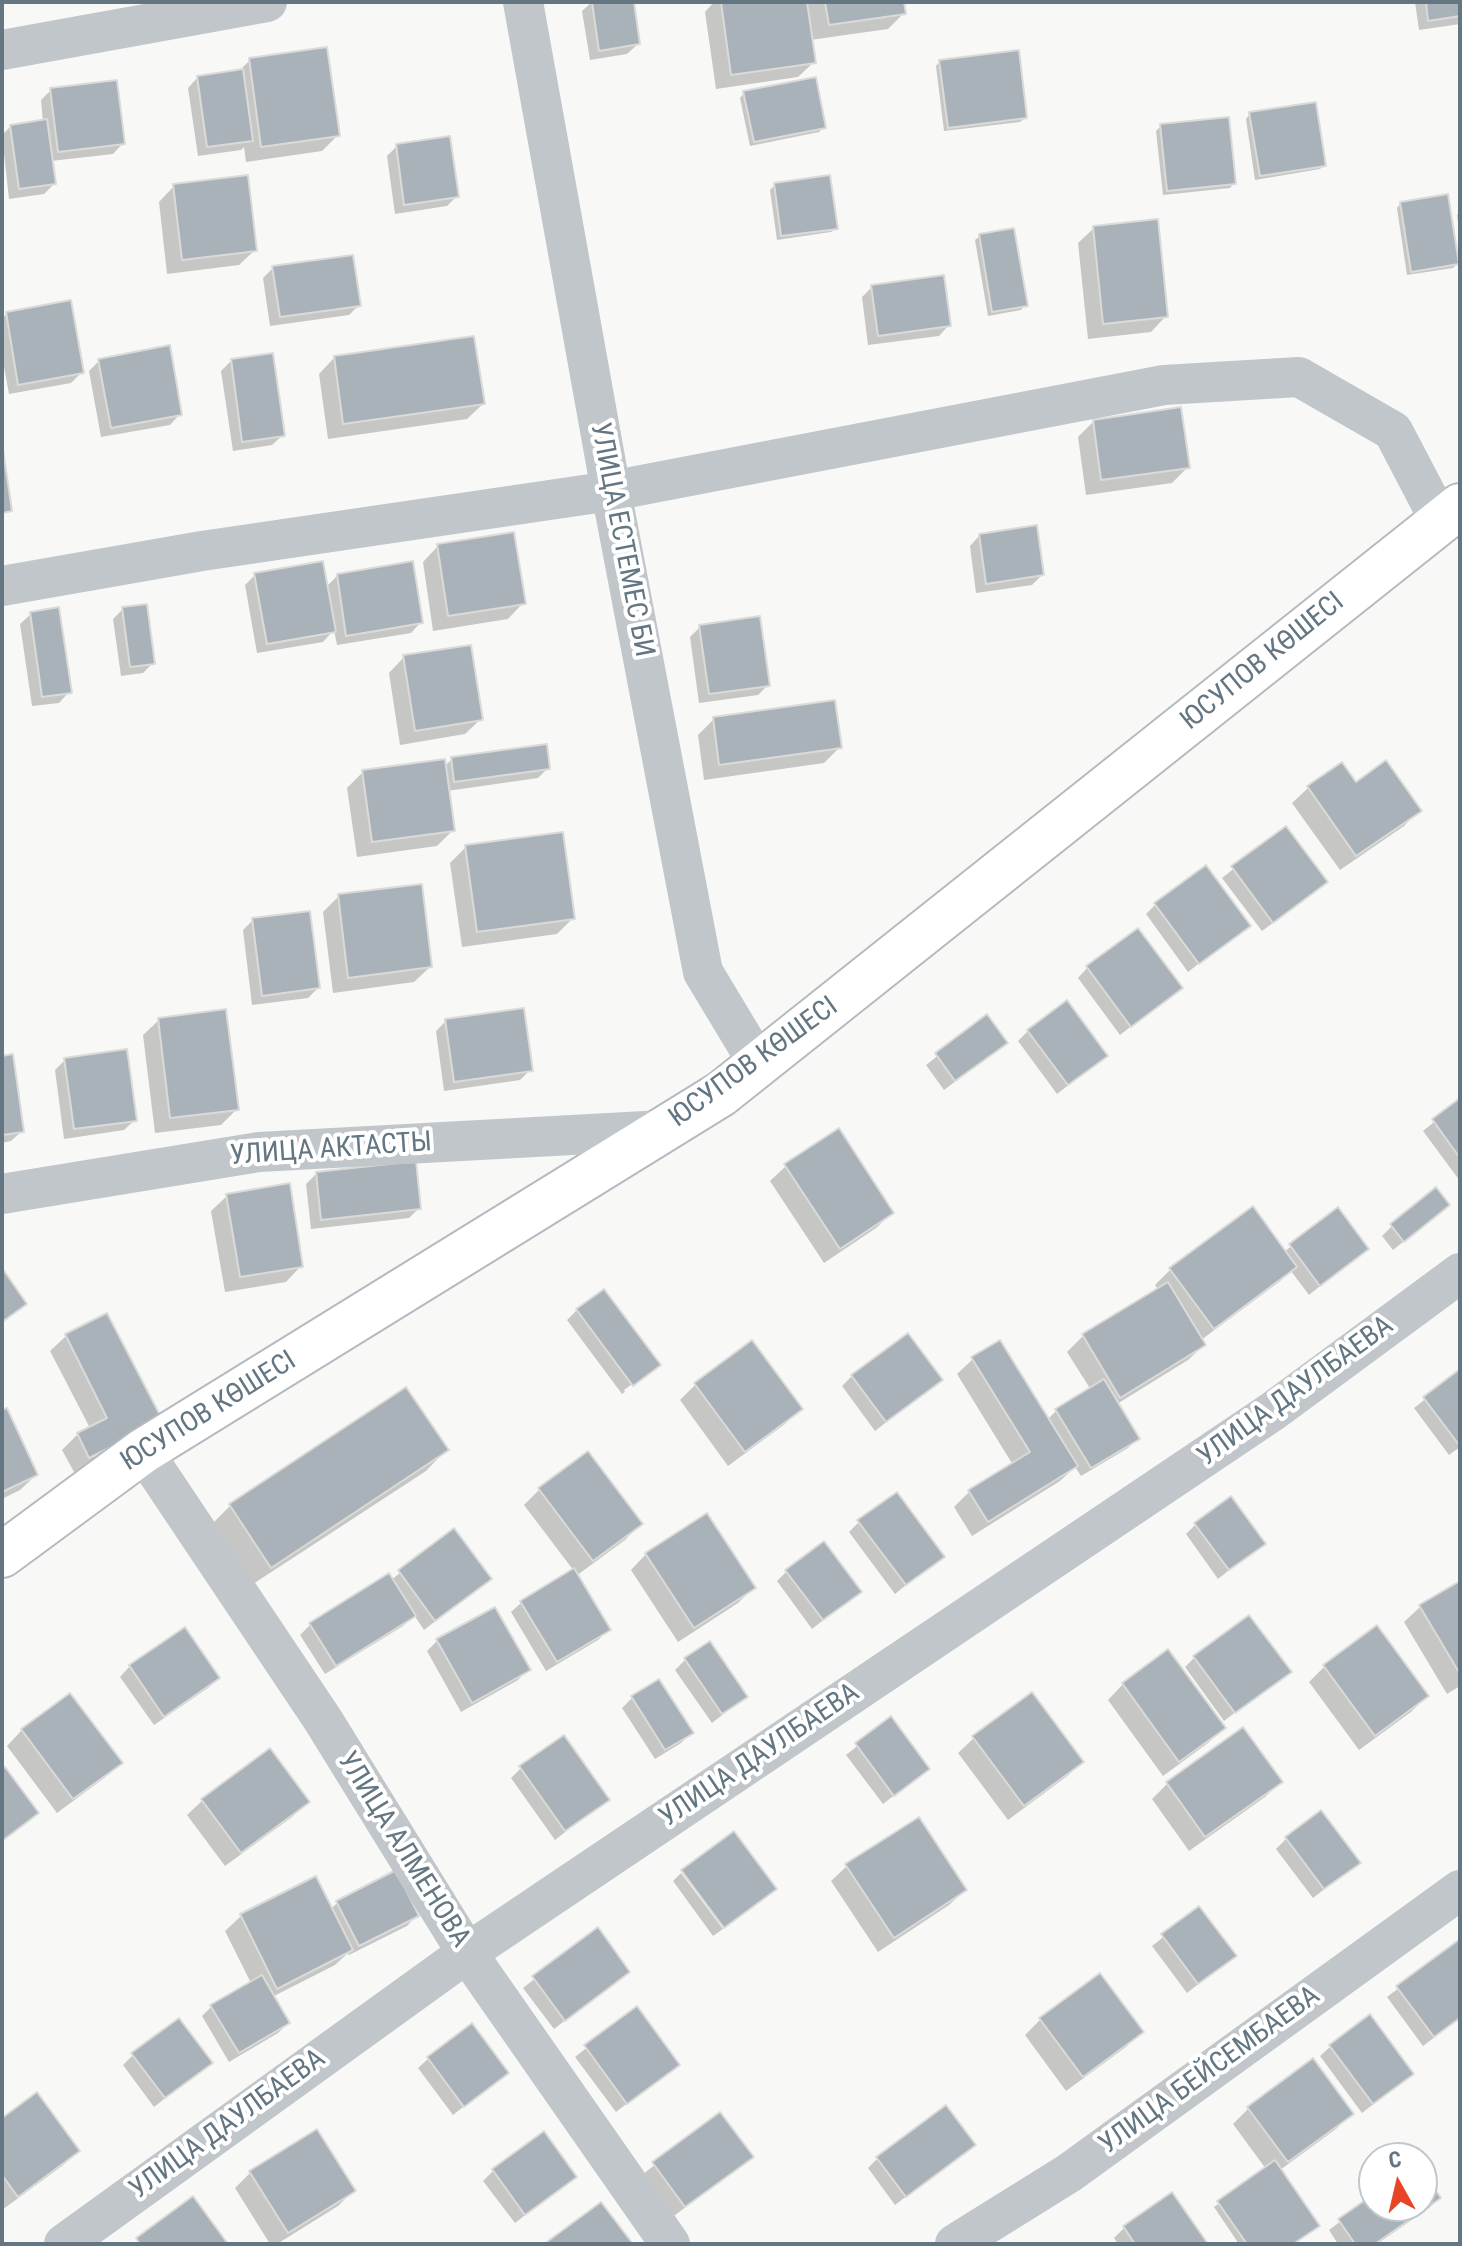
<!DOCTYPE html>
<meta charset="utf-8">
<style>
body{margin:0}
#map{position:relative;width:1462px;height:2246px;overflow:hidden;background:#f8f8f6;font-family:"Roboto Condensed",sans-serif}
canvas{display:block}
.frame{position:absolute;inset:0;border:4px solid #637682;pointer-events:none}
.north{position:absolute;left:1358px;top:2142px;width:80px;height:80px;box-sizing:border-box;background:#fff;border:2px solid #c1c8cd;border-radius:50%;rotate:352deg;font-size:22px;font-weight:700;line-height:32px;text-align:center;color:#637682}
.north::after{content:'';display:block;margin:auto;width:28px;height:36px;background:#e84426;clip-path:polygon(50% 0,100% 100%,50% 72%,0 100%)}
</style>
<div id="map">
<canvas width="1462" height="2246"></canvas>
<div class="frame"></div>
<div class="north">С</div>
</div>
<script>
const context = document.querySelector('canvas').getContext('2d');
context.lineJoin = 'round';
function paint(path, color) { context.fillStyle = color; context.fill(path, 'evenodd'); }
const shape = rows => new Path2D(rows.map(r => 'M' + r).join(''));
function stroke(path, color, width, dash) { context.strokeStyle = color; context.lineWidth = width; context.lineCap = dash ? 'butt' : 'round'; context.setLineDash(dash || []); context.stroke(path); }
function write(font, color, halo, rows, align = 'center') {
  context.font = font + ' "Roboto Condensed",sans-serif'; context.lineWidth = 8; context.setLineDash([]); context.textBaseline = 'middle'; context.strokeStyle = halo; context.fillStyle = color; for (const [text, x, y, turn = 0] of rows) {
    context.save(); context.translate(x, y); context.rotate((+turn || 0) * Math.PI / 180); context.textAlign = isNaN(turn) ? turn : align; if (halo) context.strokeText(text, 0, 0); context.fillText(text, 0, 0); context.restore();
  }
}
const shadow = shape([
 [592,2,631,2,638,44,627,54,590,60,582,11],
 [714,2,902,2,904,13,888,29,810,40,814,62,798,77,716,89,705,12],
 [1415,2,1460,2,1460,24,1419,30],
 [250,60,337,136,322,151,246,162,244,147,241,150,198,156,188,88,198,77,238,72],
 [940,61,1025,118,1020,122,944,131,936,66],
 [51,90,123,143,113,154,51,161,54,184,44,194,9,199,2,135,10,127,43,122,41,100],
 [744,93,824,127,819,132,750,146,740,98],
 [1250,114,1324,165,1320,169,1255,180,1246,119],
 [1161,126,1234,183,1230,188,1163,195,1156,131],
 [397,146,457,196,447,206,395,214,387,156],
 [775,185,836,228,831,232,777,240,770,190],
 [174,186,255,250,239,265,167,274,159,202],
 [1401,203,1457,264,1453,268,1407,275,1397,208],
 [1460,212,1460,237,1457,215],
 [1094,228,1166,316,1151,332,1088,339,1078,243],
 [980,236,1025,305,1021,310,988,316,975,240],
 [273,268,359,305,349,315,270,326,263,278],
 [872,287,949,325,939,336,868,345,862,297],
 [7,314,81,373,71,383,9,394,2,356,2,318],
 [334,358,483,404,467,419,328,439,319,374],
 [232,360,283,435,272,445,233,451,221,371],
 [99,361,180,414,170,425,101,437,89,371],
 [1094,421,1188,467,1172,483,1086,495,1078,437],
 [980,535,1042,575,1032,585,976,593,970,546],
 [438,546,523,603,508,619,433,631,423,562],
 [255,575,326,587,337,576,421,622,411,633,337,645,334,630,323,642,257,653,245,585],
 [123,609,153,663,143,673,121,676,113,619],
 [31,614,69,692,59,703,32,706,20,624],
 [700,627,768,685,758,695,699,703,690,637],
 [404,657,481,719,465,734,400,745,389,673],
 [714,719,839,748,824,763,704,780,698,735],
 [452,759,548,768,538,778,447,791,453,830,437,846,357,857,347,788,363,772,444,767],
 [1341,764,1356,785,1419,810,1404,826,1340,870,1292,803,1308,788],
 [1285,828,1315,892,1262,931,1222,878],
 [466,847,573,918,557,934,462,947,450,863],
 [339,896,430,967,414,982,333,993,323,912],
 [1156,904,1248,925,1188,972,1146,914],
 [253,920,318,988,308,998,252,1005,243,930],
 [1088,967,1180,988,1120,1035,1078,978],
 [987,1017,1006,1043,944,1090,926,1065],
 [159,1020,237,1109,221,1125,155,1133,143,1035],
 [446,1021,530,1070,520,1080,444,1091,436,1031],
 [1028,1031,1106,1056,1057,1094,1018,1041],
 [2,1058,22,1131,11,1141,2,1143],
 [65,1060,135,1120,124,1130,64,1139,55,1070],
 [1460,1101,1460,1181,1423,1131],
 [786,1166,892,1213,876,1228,824,1263,770,1181],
 [316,1174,419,1208,409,1218,311,1229,306,1184],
 [227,1196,301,1266,286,1282,225,1292,211,1211],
 [1252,1209,1284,1252,1337,1210,1366,1249,1309,1295,1291,1271,1279,1282,1201,1340,1204,1345,1188,1360,1117,1404,1138,1438,1128,1448,1081,1476,1075,1467,1060,1481,972,1536,954,1507,969,1492,1013,1465,957,1374,973,1359,1047,1420,1057,1410,1091,1390,1067,1352,1083,1336,1158,1290,1155,1285,1170,1270],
 [1437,1215,1393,1250,1382,1236,1392,1226],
 [577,1310,650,1371,624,1390,625,1392,622,1394,567,1320],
 [66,1336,145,1436,74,1472,62,1450,78,1434,90,1428,50,1351],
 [752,1343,800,1408,785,1424,728,1466,680,1400,695,1385],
 [1460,1372,1460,1447,1449,1455,1414,1408],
 [852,1376,940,1380,875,1431,842,1386],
 [2,1412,36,1475,20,1490,2,1499],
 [446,1450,426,1471,250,1586,210,1526,230,1506],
 [540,1489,640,1524,625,1540,576,1576,608,1630,598,1640,546,1671,511,1612,522,1602,574,1571,524,1505],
 [859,1522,942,1556,895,1594,849,1532],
 [1196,1524,1263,1543,1218,1579,1186,1534],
 [454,1531,490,1579,424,1630,414,1615,403,1626,325,1674,300,1635,311,1624,391,1580],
 [646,1554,754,1587,738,1603,678,1642,631,1570],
 [787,1571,859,1592,812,1629,777,1581],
 [1460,1583,1460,1686,1447,1694,1404,1622,1420,1607],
 [1376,1628,1427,1696,1411,1712,1359,1750,1309,1682,1324,1667],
 [184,1629,218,1678,208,1688,154,1725,120,1677,130,1666],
 [437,1641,528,1669,518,1680,461,1712,427,1651],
 [1167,1652,1223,1728,1208,1743,1163,1776,1108,1700,1123,1684],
 [1195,1657,1289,1671,1224,1721,1185,1667],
 [686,1659,745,1697,712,1723,675,1670],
 [632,1698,691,1733,681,1743,655,1759,622,1708],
 [891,1719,928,1769,883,1804,846,1755],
 [1242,1729,1280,1782,1265,1797,1189,1851,1152,1799,1167,1784],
 [22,1730,120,1763,104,1778,57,1813,7,1746],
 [974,1738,1082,1762,1066,1777,1008,1820,958,1753],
 [521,1768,607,1799,555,1840,511,1778],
 [203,1800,308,1801,292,1817,225,1866,187,1815],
 [1286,1839,1358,1863,1313,1898,1276,1849],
 [847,1866,965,1890,949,1905,878,1952,831,1881],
 [684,1870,775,1889,726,1927],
 [681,1873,723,1929,713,1936,673,1881],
 [337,1903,417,1915,407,1926,349,1955,348,1953,335,1965,272,1997,288,2023,278,2033,229,2062,202,2016,212,2006,251,1983,225,1931,241,1916,330,1910],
 [1199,1909,1234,1956,1187,1993,1152,1946],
 [597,1930,628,1972,554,2029,523,1988],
 [1460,1942,1460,2018,1423,2046,1387,1997],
 [636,2009,677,2065,616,2112,575,2057],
 [1040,2020,1141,2031,1126,2047,1066,2091,1025,2035],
 [1331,2046,1412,2074,1362,2113,1320,2056],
 [133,2055,210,2063,154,2107,123,2065],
 [429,2058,506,2073,453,2115,418,2068],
 [1312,2061,1351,2114,1336,2129,1280,2170,1292,2244,1239,2244,1214,2207,1266,2169,1233,2124,1248,2109],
 [720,2115,751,2157,674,2216,643,2174],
 [2,2120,78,2151,62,2166,2,2210],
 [974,2145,895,2205,868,2168,878,2158],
 [493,2171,575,2176,515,2223,483,2181],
 [250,2173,353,2191,338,2206,277,2244,270,2244,235,2188],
 [1422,2174,1439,2198,1429,2208,1377,2244,1338,2244,1329,2230,1374,2196,1374,2206,1422,2206],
 [1124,2228,1205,2244,1118,2244,1114,2238]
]);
const building = shape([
 [592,2,634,2,640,44,599,51,592,2],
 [721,2,807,2,816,63,731,75,721,2],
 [825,2,904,2,906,14,829,25,825,2],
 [1426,2,1460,2,1460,16,1428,21,1426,2],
 [327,47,340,136,261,147,249,58,327,47],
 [1019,50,1027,118,948,128,939,60,1019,50],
 [243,69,253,141,207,147,197,76,243,69],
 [816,77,826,128,754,142,743,91,816,77],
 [117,80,125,144,58,152,50,88,117,80],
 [1316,102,1326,166,1260,176,1249,112,1316,102],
 [1229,117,1236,184,1167,191,1160,124,1229,117],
 [47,119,56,184,19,189,10,125,47,119],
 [450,136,459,197,404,205,396,144,450,136],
 [248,175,257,251,182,260,173,184,248,175],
 [830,175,838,229,781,236,774,183,830,175],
 [1448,194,1459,264,1411,272,1400,202,1448,194],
 [1158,219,1168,317,1103,324,1093,226,1158,219],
 [1014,228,1028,306,992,312,979,234,1014,228],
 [353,255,361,306,280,317,272,266,353,255],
 [944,275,951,326,878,336,871,285,944,275],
 [71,300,84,373,18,385,6,312,71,300],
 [474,336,485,404,343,424,334,356,474,336],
 [170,345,182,415,111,428,98,359,170,345],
 [273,353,285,436,242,442,231,359,273,353],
 [1181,407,1190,468,1101,480,1093,420,1181,407],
 [2,443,12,511,2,513,2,443],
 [1037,525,1044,575,986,584,979,534,1037,525],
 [514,532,526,604,448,616,437,544,514,532],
 [323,561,336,632,267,644,254,573,323,561],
 [413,561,423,623,346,636,337,574,413,561],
 [147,604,155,664,130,667,122,607,147,604],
 [59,607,72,693,42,697,30,612,59,607],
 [760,616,770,686,709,694,699,625,760,616],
 [471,645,483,720,415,731,403,655,471,645],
 [835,700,842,748,719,765,713,717,835,700],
 [547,744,550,769,454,782,451,757,547,744],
 [445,759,455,831,372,842,362,770,445,759],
 [1386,760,1422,811,1356,856,1307,786,1342,762,1356,782,1386,760],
 [1286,826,1328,882,1273,923,1231,866,1286,826],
 [563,832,575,919,477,932,465,845,563,832],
 [1206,865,1251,926,1199,964,1154,903,1206,865],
 [422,884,432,967,348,978,338,894,422,884],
 [310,911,320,988,262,996,252,918,310,911],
 [1138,928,1183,988,1131,1027,1086,966,1138,928],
 [1067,1000,1108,1056,1068,1085,1027,1030,1067,1000],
 [524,1008,533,1071,454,1082,445,1019,524,1008],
 [226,1009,239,1110,170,1118,158,1018,226,1009],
 [987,1014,1008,1043,955,1081,935,1053,987,1014],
 [127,1049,137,1121,74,1129,64,1058,127,1049],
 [13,1054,24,1132,2,1135,2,1056,13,1054],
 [1460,1098,1460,1158,1432,1119,1460,1098],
 [839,1128,894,1213,840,1249,784,1164,839,1128],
 [416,1161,421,1209,321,1220,316,1172,416,1161],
 [290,1183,303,1267,240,1277,226,1194,290,1183],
 [1436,1187,1450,1205,1404,1242,1390,1224,1436,1187],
 [1253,1206,1297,1267,1214,1329,1169,1268,1253,1206],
 [1338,1207,1369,1249,1320,1286,1289,1244,1338,1207],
 [2,1268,27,1304,2,1322,2,1268],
 [1168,1282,1206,1345,1120,1398,1082,1334,1168,1282],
 [604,1289,661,1365,633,1386,576,1309,604,1289],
 [107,1313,163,1421,89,1458,77,1433,107,1418,65,1334,107,1313],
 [908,1333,943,1380,886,1422,851,1375,908,1333],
 [752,1340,803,1409,745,1452,694,1383,752,1340],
 [1000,1340,1078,1466,988,1522,968,1490,1030,1452,971,1357,1000,1340],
 [1460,1369,1460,1446,1423,1397,1460,1369],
 [1104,1379,1140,1439,1091,1468,1055,1409,1104,1379],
 [406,1387,449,1450,271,1568,229,1504,406,1387],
 [7,1408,38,1475,2,1492,2,1410,7,1408],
 [588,1451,643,1524,593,1561,538,1488,588,1451],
 [897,1492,945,1557,906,1585,857,1520,897,1492],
 [1231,1496,1266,1544,1229,1570,1194,1523,1231,1496],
 [707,1513,756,1588,694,1628,645,1553,707,1513],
 [454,1528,492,1579,435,1621,398,1570,454,1528],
 [824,1541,862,1592,823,1620,785,1570,824,1541],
 [574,1568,611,1630,557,1662,520,1601,574,1568],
 [389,1573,416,1616,336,1666,309,1623,389,1573],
 [1460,1581,1460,1674,1419,1605,1460,1581],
 [495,1607,531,1670,472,1703,436,1639,495,1607],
 [1249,1615,1292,1672,1235,1713,1193,1656,1249,1615],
 [1377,1625,1429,1696,1375,1736,1323,1665,1377,1625],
 [185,1627,220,1678,164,1717,129,1665,185,1627],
 [710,1641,748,1697,722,1714,684,1658,710,1641],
 [1168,1649,1226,1728,1179,1762,1122,1683,1168,1649],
 [659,1679,694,1733,665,1750,631,1696,659,1679],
 [1032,1692,1084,1762,1024,1806,972,1736,1032,1692],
 [70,1693,123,1763,73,1799,21,1729,70,1693],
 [891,1716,930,1769,894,1796,855,1743,891,1716],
 [1243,1727,1283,1782,1205,1837,1166,1782,1243,1727],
 [564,1735,610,1800,565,1831,519,1766,564,1735],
 [270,1748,310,1802,241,1853,201,1799,270,1748],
 [5,1767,39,1813,2,1841,2,1769,5,1767],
 [1321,1810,1361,1863,1324,1889,1285,1837,1321,1810],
 [919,1817,967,1890,894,1938,845,1864,919,1817],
 [734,1831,777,1889,724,1928,681,1870,734,1831],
 [396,1870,419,1916,359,1946,336,1901,396,1870],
 [316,1876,353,1950,277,1989,240,1914,316,1876],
 [1199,1906,1237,1956,1198,1984,1161,1934,1199,1906],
 [598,1927,630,1972,565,2021,532,1976,598,1927],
 [1460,1939,1460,2018,1434,2037,1396,1986,1460,1939],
 [1100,1973,1144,2032,1083,2077,1039,2018,1100,1973],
 [262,1975,290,2023,239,2053,210,2005,262,1975],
 [637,2006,680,2065,627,2104,584,2045,637,2006],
 [1370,2014,1414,2074,1373,2104,1329,2045,1370,2014],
 [179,2018,213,2063,165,2098,131,2053,179,2018],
 [472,2023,509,2073,464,2107,427,2057,472,2023],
 [1313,2058,1354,2114,1288,2162,1247,2107,1313,2058],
 [37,2092,80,2151,18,2197,2,2175,2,2118,37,2092],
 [946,2105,976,2145,906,2197,876,2157,946,2105],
 [720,2112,754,2157,685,2207,652,2162,720,2112],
 [317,2129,356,2191,288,2233,249,2171,317,2129],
 [544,2131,577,2177,525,2215,492,2169,544,2131],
 [1275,2160,1320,2226,1293,2244,1247,2244,1217,2201,1275,2160],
 [1422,2171,1441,2198,1375,2244,1355,2244,1338,2219,1374,2194,1374,2206,1422,2206,1422,2171],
 [1172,2192,1208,2244,1135,2244,1123,2226,1172,2192],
 [193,2196,228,2244,140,2244,136,2238,193,2196],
 [601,2202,633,2244,544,2244,601,2202]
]);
const street = shape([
 [523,2,611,491,703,972,759,1065],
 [2,50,267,2],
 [2,586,202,551,611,491,1164,385,1299,377,1393,431,1440,521],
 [2,1194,259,1152,664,1130],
 [143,1451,323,1720,467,1953,670,2244],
 [64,2244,467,1953,1273,1411,1460,1273],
 [955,2244,1069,2173,1460,1890]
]);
const secondary = shape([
 [2,1555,143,1451,721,1094,1460,506]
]);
const streetNames = [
 ["УЛИЦА ЕСТЕМЕС БИ",621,540,79],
 ["ЮСУПОВ КӨШЕСІ",1263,662,-39],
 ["ЮСУПОВ КӨШЕСІ",754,1063,-36],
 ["УЛИЦА АКТАСТЫ",331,1150,-4],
 ["УЛИЦА ДАУЛБАЕВА",1296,1392,-36],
 ["ЮСУПОВ КӨШЕСІ",209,1412,-32],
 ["УЛИЦА ДАУЛБАЕВА",760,1756,-34],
 ["УЛИЦА АЛМЕНОВА",403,1850,58],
 ["УЛИЦА БЕЙСЕМБАЕВА",1210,2071,-36],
 ["УЛИЦА ДАУЛБАЕВА",228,2125,-36]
];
paint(shadow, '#0003');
paint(building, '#a8b2b8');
stroke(building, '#dadad8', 2);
stroke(secondary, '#b4babf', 48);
stroke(street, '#c1c6ca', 40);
stroke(secondary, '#fff', 44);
write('28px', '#637682', '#fff', streetNames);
</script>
